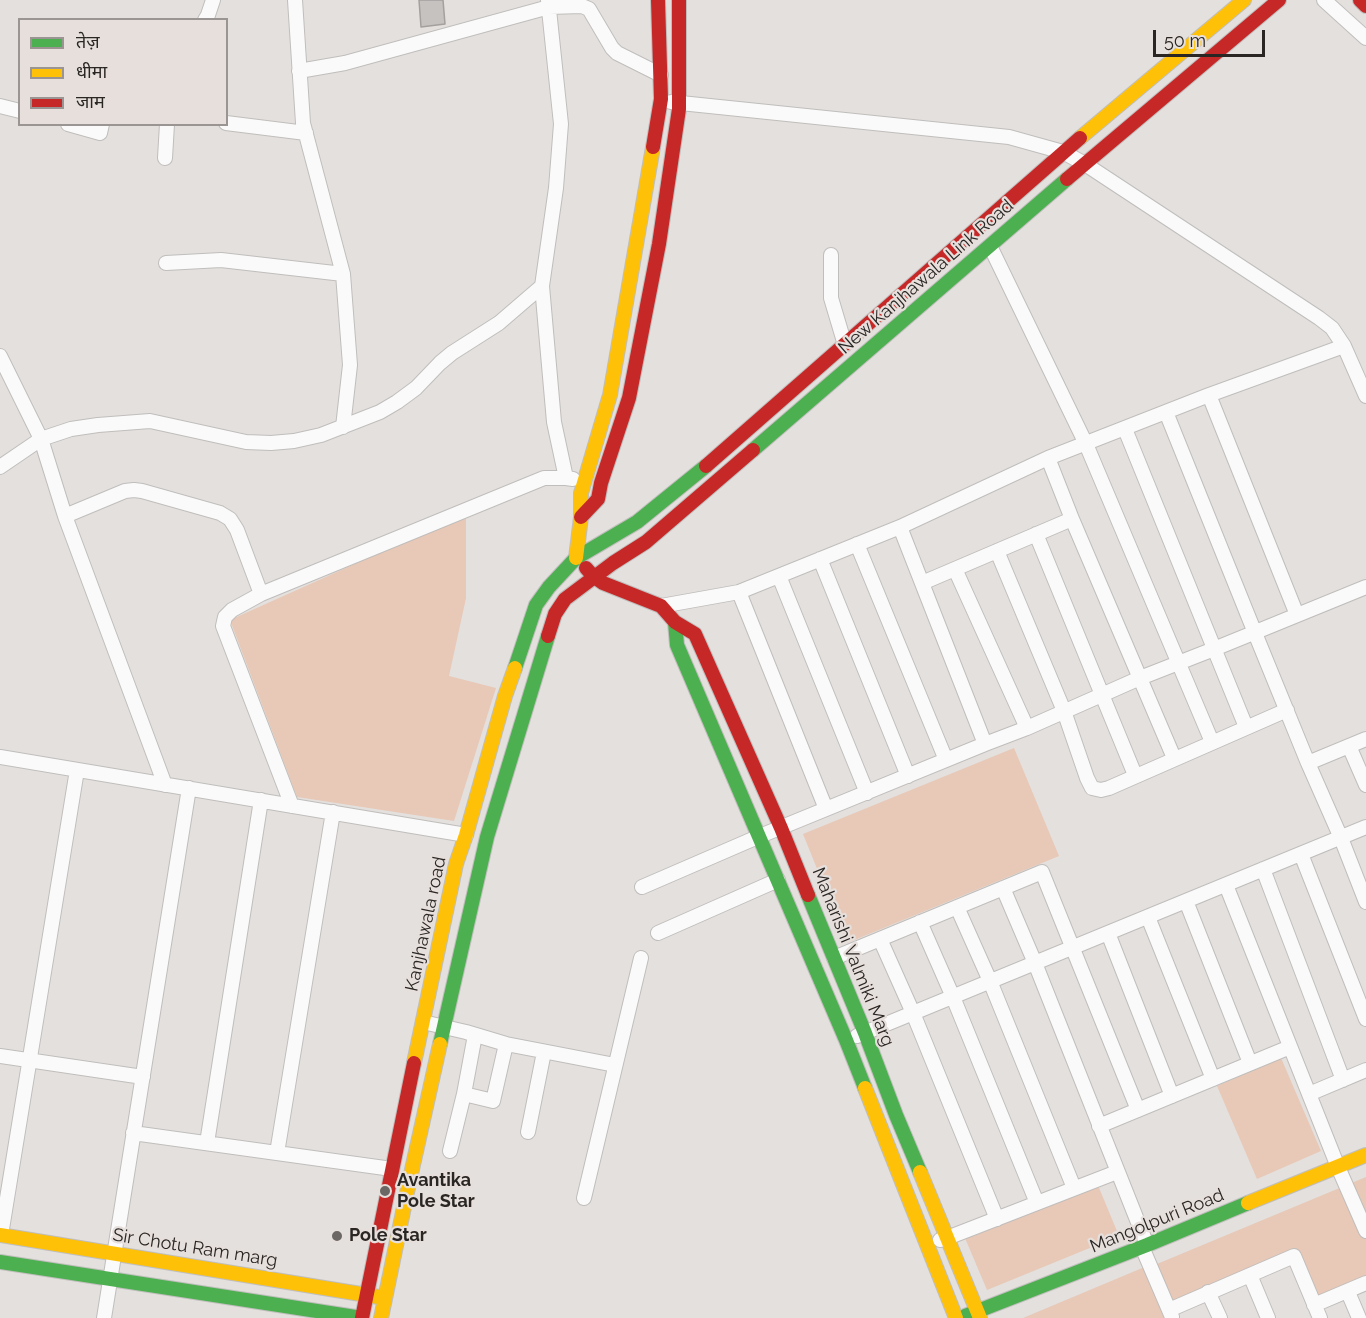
<!DOCTYPE html>
<meta charset="utf-8">
<style>
body{margin:0}
#map{position:relative;width:1366px;height:1318px;overflow:hidden;background:#e3e0de;font-family:Raleway,"Noto Sans Devanagari",sans-serif}
canvas{display:block}
.legend{position:absolute;left:18px;top:18px;width:210px;height:108px;box-sizing:border-box;background:#e6dfdb;border:2px solid #9a9592;margin:0;padding:8px 10px;list-style:none;font-size:18px;color:#292624}
.legend li{display:flex;align-items:center;gap:12px;height:30px}
.legend b{width:30px;border:2px solid #9a9592}
.scale{position:absolute;left:1153px;top:30px;width:112px;height:27px;box-sizing:border-box;border:3px solid #292624;border-top:0;padding-left:8px;font-size:18px;line-height:21px;white-space:nowrap;color:#292624;-webkit-text-stroke:4px #e6dfdb;paint-order:stroke}
</style>
<div id="map">
<canvas width="1366" height="1318"></canvas>
<ul class="legend">
<li><b style="height:8px;background:#4caf50"></b>तेज़</li>
<li><b style="height:8px;background:#ffc107"></b>धीमा</li>
<li><b style="height:8px;background:#c62828"></b>जाम</li>
</ul>
<div class="scale">50 m</div>
</div>
<script>
const context = document.querySelector('canvas').getContext('2d');
context.lineJoin = 'round';
function paint(path, color) { context.fillStyle = color; context.fill(path, 'evenodd'); }
const shape = rows => new Path2D(rows.map(r => 'M' + r).join(''));
function stroke(path, color, width, dash) { context.strokeStyle = color; context.lineWidth = width; context.lineCap = dash ? 'butt' : 'round'; context.setLineDash(dash || []); context.stroke(path); }
function write(font, color, halo, rows, align = 'center') {
  context.font = font + ' Raleway,sans-serif'; context.lineWidth = 4.5; context.setLineDash([]); context.textBaseline = 'middle'; context.strokeStyle = halo; context.fillStyle = color; for (const [text, x, y, turn = 0] of rows) {
    context.save(); context.translate(x, y); context.rotate((+turn || 0) * Math.PI / 180); context.textAlign = isNaN(turn) ? turn : align; if (halo) context.strokeText(text, 0, 0); context.fillText(text, 0, 0); context.restore();
  }
}
const green = shape([
 [466,514,466,598,449,676,496,688,454,821,297,797,230,620],
 [1014,748,1059,856,847,943,803,834],
 [1281,1058,1321,1151,1257,1179,1217,1086],
 [1366,1177,1366,1277,1307,1302,1286,1254,1172,1301,1157,1264],
 [1097,1183,1119,1236,987,1290,965,1238],
 [1147,1266,1168,1318,1023,1318]
]);
const building = shape([
 [419,0,443,0,445,24,421,27,419,0]
]);
const street = shape([
 [295,0,303,123,343,274,350,365,343,427],
 [1324,0,1366,38],
 [205,20,208,15,213,0],
 [299,71,345,63,549,7,582,6,589,9,612,48,617,53,661,75],
 [671,102,1009,137,1063,152,1085,164,1319,318,1332,328,1344,346,1366,396],
 [0,106,20,111],
 [226,123,306,133],
 [68,124,100,133,102,124],
 [165,158,167,124],
 [990,246,1086,444,1212,742],
 [831,255,831,298,845,345],
 [166,263,221,260,343,274],
 [542,286,556,188,561,124,548,0],
 [0,356,41,439,65,516,165,785],
 [1209,395,1297,615],
 [1166,412,1255,633,1308,763,1341,838,1366,902],
 [1125,429,1246,727],
 [1048,458,1072,519,1174,758],
 [0,467,41,439,71,429,98,425,150,421,246,442,271,443,294,441,321,435,380,412,397,402,416,388,440,363,452,353,499,323,542,286,554,422,566,478],
 [65,516,125,491,134,490,142,491,220,513,230,519,237,530,261,594],
 [900,527,985,744],
 [1036,534,1135,775],
 [857,544,946,760],
 [997,551,1064,711,1087,778,1092,788,1101,790,1109,788,1287,710],
 [820,559,908,776],
 [955,569,1027,728],
 [779,576,867,793],
 [922,583,1072,519],
 [739,592,826,809],
 [661,606,739,592,900,527,1048,458,1209,395,1344,346],
 [1349,746,1366,785],
 [0,757,466,835],
 [1308,763,1366,739],
 [292,806,223,626,225,617,232,610,261,594,544,478,566,478,573,479],
 [1301,854,1366,1019],
 [1263,869,1343,1080],
 [1226,885,1338,1167,1366,1231],
 [642,887,760,836,985,744,1027,728,1140,678,1214,649,1366,587],
 [1003,888,1035,963,1147,1245],
 [1186,901,1250,1063],
 [957,907,990,981,1074,1188],
 [1148,917,1213,1079],
 [920,922,953,997,1037,1203],
 [658,933,778,880],
 [1108,933,1172,1096],
 [880,939,913,1013,997,1219],
 [834,958,1042,872,1138,1110],
 [423,1022,466,1032,506,1044,615,1065],
 [857,1036,1366,827],
 [0,1056,143,1077],
 [464,1094,493,1101,506,1044],
 [1309,1094,1366,1070],
 [1099,1126,1290,1047],
 [528,1132,544,1052],
 [133,1133,392,1169],
 [207,1143,261,800],
 [450,1151,464,1094,475,1035],
 [277,1153,333,812],
 [584,1198,641,958],
 [1,1235,77,770],
 [940,1240,947,1238,1117,1172],
 [1142,1247,1172,1317],
 [1250,1275,1268,1318],
 [1208,1292,1220,1318],
 [1348,1292,1359,1318],
 [1314,1305,1366,1283],
 [1169,1310,1294,1256,1320,1318],
 [104,1318,189,788]
]);
const fast = shape([
 [753,450,1067,179],
 [675,622,677,645,846,1040,865,1088],
 [515,668,536,605,549,587,576,558,637,522,706,466],
 [808,895,865,1033,896,1115,920,1172],
 [440,1044,487,837,548,636],
 [0,1262,362,1318],
 [965,1316,1147,1245,1248,1203]
]);
const slow = shape([
 [1080,138,1244,0],
 [576,558,581,517,581,493,610,395,653,147],
 [414,1063,456,864,466,835,505,696,515,668],
 [865,1088,956,1318],
 [920,1172,980,1318],
 [1248,1203,1366,1155],
 [0,1235,379,1297],
 [381,1318,409,1183,440,1044]
]);
const jam = shape([
 [1360,0,1366,6],
 [653,147,661,99,658,0],
 [1067,179,1279,0],
 [706,466,1080,138],
 [581,517,598,499,601,483,629,398,659,244,679,109,679,0],
 [586,568,593,576,603,583,661,606,675,622,695,634,781,828,808,895],
 [548,636,555,614,565,599,613,563,646,542,753,450],
 [362,1318,414,1063]
]);
const markers = [
 [385,1191,6,"#6a6765"],
 [337,1236,6,"#6a6765"]
];
const streetNames = [
 ["New Kanjhawala Link Road",926,277,-41],
 ["Kanjhawala road",426,924,-78],
 ["Maharishi Valmiki Marg",853,957,68],
 ["Mangolpuri Road",1157,1221,-22],
 ["Sir Chotu Ram marg",195,1248,9]
];
const poiNames = [
 ["Avantika",397,1181],
 ["Pole Star",397,1202],
 ["Pole Star",349,1236]
];
paint(green, '#e8c8b6');
paint(building, '#c5c2c0');
stroke(building, '#a3a09e', 1.5);
stroke(street, '#c0bebc', 16);
stroke(fast, '#c0bebc', 16);
stroke(slow, '#c0bebc', 16);
stroke(jam, '#c0bebc', 16);
stroke(street, '#fbfafa', 14);
stroke(fast, '#4caf50', 14);
stroke(slow, '#ffc107', 14);
stroke(jam, '#c62828', 14);
for (const [x, y, r, color] of markers) { const dot = new Path2D(); dot.arc(x, y, r, 0, 2 * Math.PI); context.fillStyle = color; context.fill(dot); stroke(dot, '#e6dfdb', 2); }
write('18px', '#292624', '#e6dfdb', streetNames);
write('bold 18px', '#292624', '#e6dfdb', poiNames, 'left');
</script>
